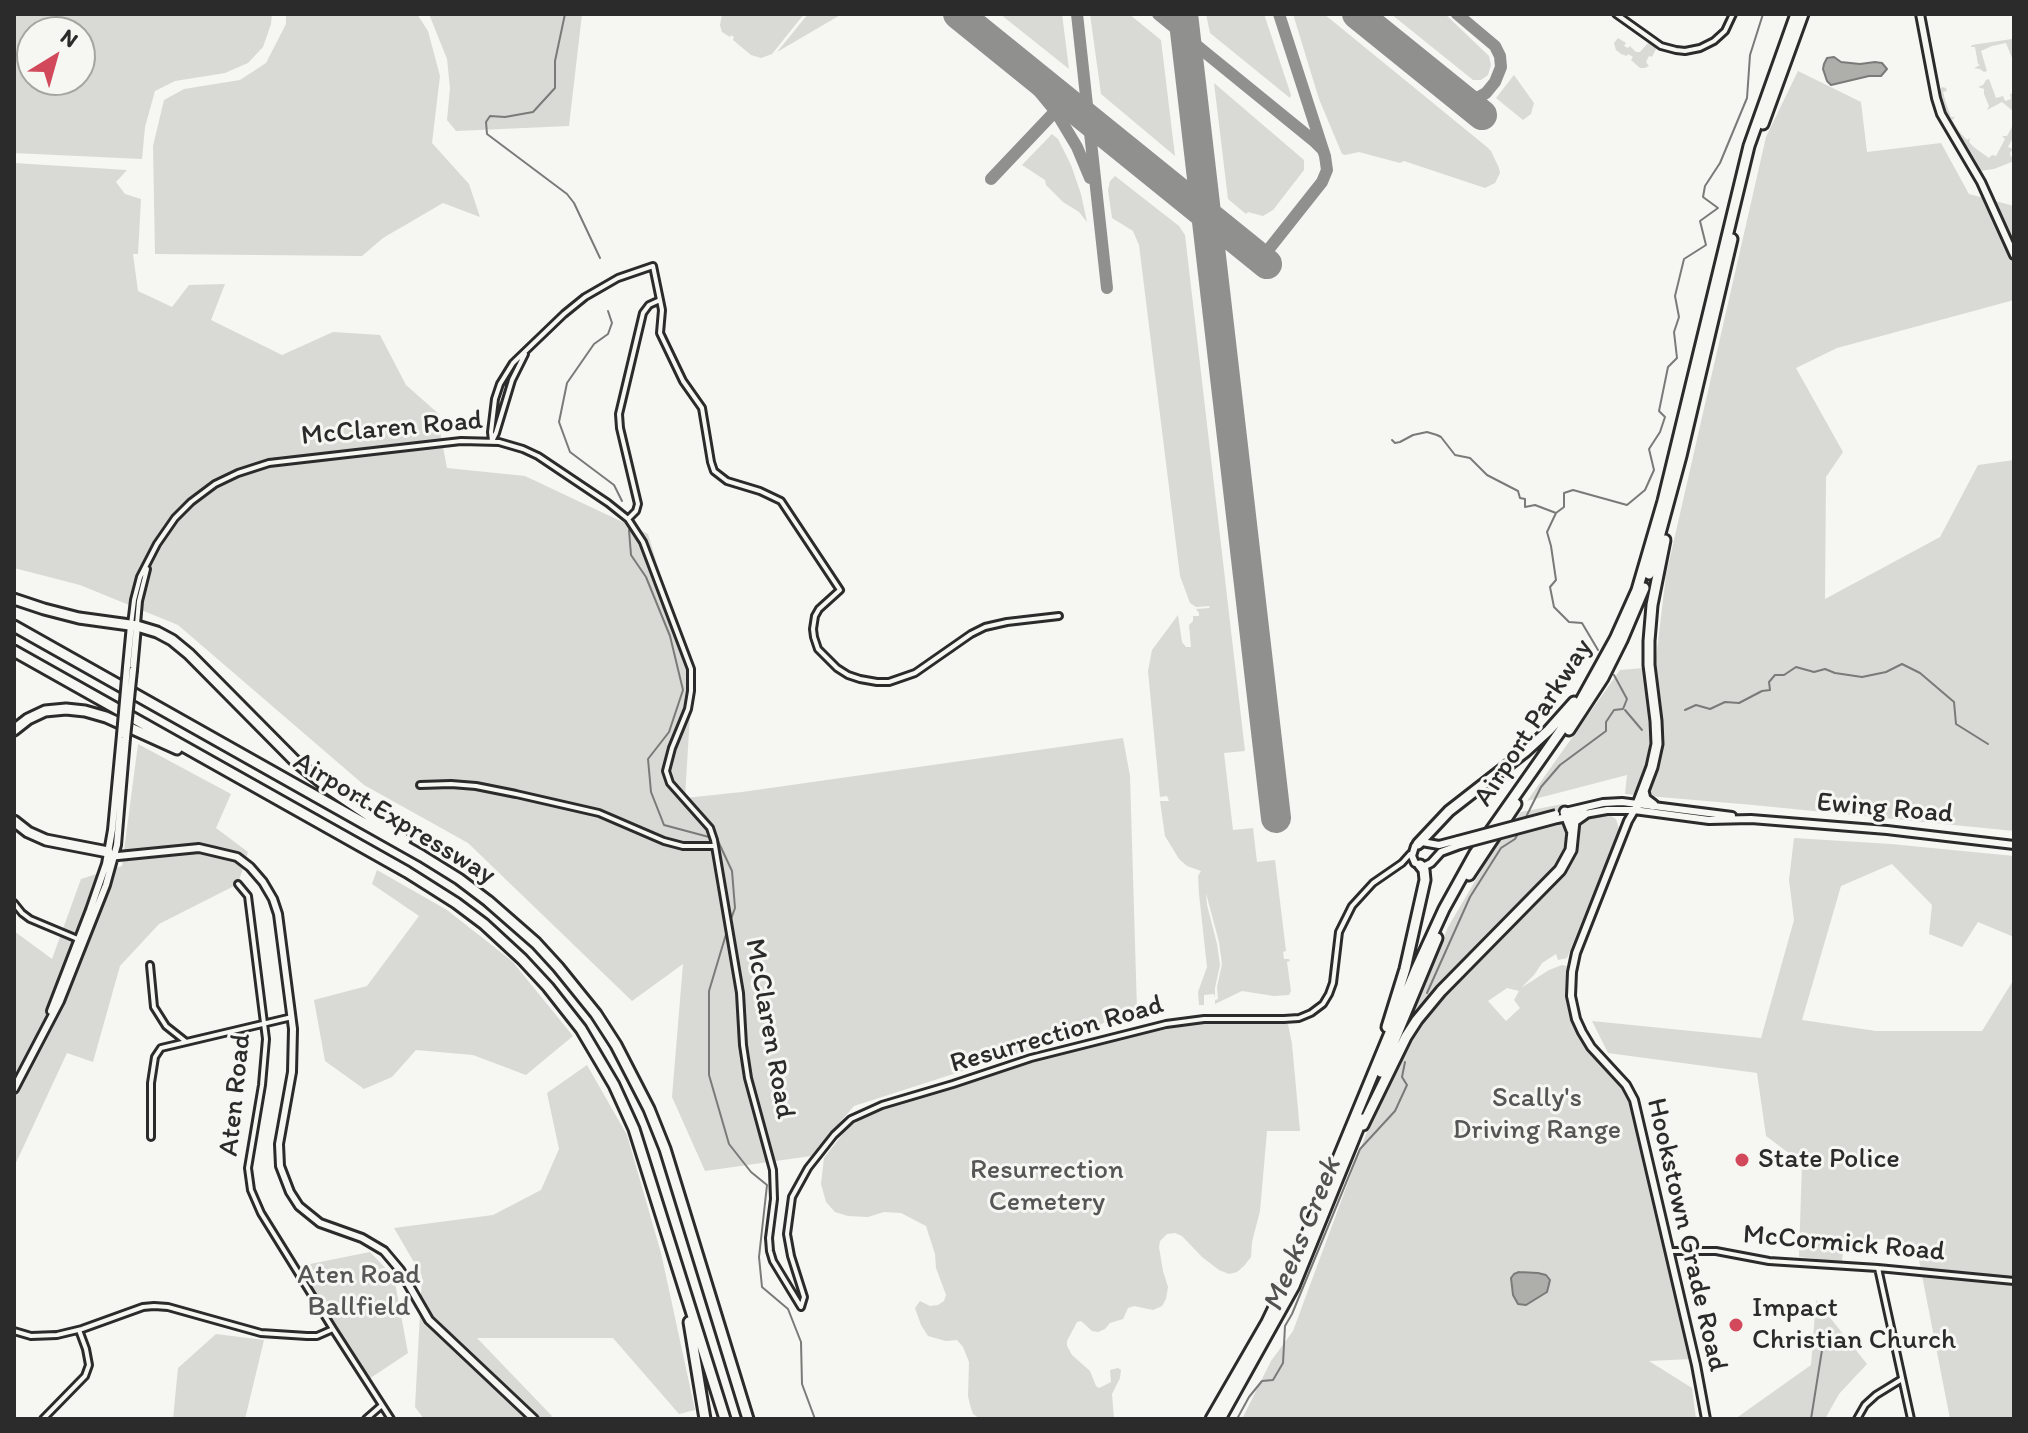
<!DOCTYPE html>
<style>
body{margin:0}
#map{position:relative;width:2028px;height:1433px;overflow:hidden;background:#f6f6f2;font-family:Itim,sans-serif}
canvas{display:block}
.frame{position:absolute;inset:0;border:16px solid #2b2b2b;pointer-events:none}
.north{position:absolute;left:16px;top:16px;width:80px;height:80px;box-sizing:border-box;background:#f6f6f2;border:2px solid #a5a5a2;border-radius:50%;rotate:37deg;font-size:22px;font-weight:700;line-height:32px;text-align:center;color:#2b2b2b}
.north::after{content:'';display:block;margin:auto;width:28px;height:36px;background:#d1495b;clip-path:polygon(50% 0,100% 100%,50% 72%,0 100%)}
</style>
<div id="map">
<canvas width="2028" height="1433"></canvas>
<div class="frame"></div>
<div class="north">N</div>
</div>
<script>
const context = document.querySelector('canvas').getContext('2d');
context.lineJoin = 'round';
function paint(path, color) { context.fillStyle = color; context.fill(path, 'evenodd'); }
const shape = rows => new Path2D(rows.map(r => 'M' + r).join(''));
function stroke(path, color, width, dash) { context.strokeStyle = color; context.lineWidth = width; context.lineCap = dash ? 'butt' : 'round'; context.setLineDash(dash || []); context.stroke(path); }
function write(font, color, halo, rows, align = 'center') {
  context.font = font + ' Itim,sans-serif'; context.lineWidth = 6; context.setLineDash([]); context.textBaseline = 'middle'; context.strokeStyle = halo; context.fillStyle = color; for (const [text, x, y, turn = 0] of rows) {
    context.save(); context.translate(x, y); context.rotate((+turn || 0) * Math.PI / 180); context.textAlign = isNaN(turn) ? turn : align; if (halo) context.strokeText(text, 0, 0); context.fillText(text, 0, 0); context.restore();
  }
}
const green = shape([
 [14,14,272,14,271,24,263,47,248,63,225,73,175,81,155,91,145,127,142,159,14,153],
 [80,32,80,80,32,80,32,32],
 [286,14,417,14,428,31,440,76,432,143,469,184,480,217,443,203,383,238,362,256,155,254,153,146,164,100,184,89,240,80,266,63,286,24],
 [429,14,582,14,569,126,456,131,447,120,450,88,447,59],
 [722,14,804,14,772,54,761,58,751,55,733,40,734,37,731,35,730,37,722,32,720,25],
 [808,14,842,14,777,52,795,30],
 [1000,14,1062,14,1069,69],
 [1090,14,1129,14,1161,40,1175,156,1101,94],
 [1206,14,1264,14,1291,95,1290,98,1210,33],
 [1293,14,1324,14,1487,147,1491,151,1499,168,1500,173,1495,183,1485,188,1404,161,1400,163,1359,152,1345,155,1342,154,1319,99],
 [1391,14,1445,14,1489,56,1491,65,1488,75,1481,80,1473,80],
 [1618,38,1626,43,1624,46,1628,48,1630,46,1636,52,1640,52,1648,43,1655,45,1656,49,1652,57,1649,56,1646,62,1649,66,1645,68,1640,68,1631,60,1633,57,1628,54,1627,56,1621,54,1616,50,1614,43],
 [2012,39,2014,63,2006,43,1992,46,1981,51,1987,71,1984,72,1980,69,1974,68,1980,65,1978,64,1975,47,1971,47,1972,45],
 [1798,71,1861,102,1867,152,1941,143,1969,194,2014,206,2014,300,1837,348,1796,368,1843,452,1826,477,1825,599,1940,537,1978,465,2014,460,2014,831,1753,805,1625,794,1627,775,1527,801,1620,670,1655,667,1666,575,1766,137],
 [1514,75,1534,103,1531,114,1523,120,1496,98],
 [1989,79,1996,98,2003,96,2005,101,2011,99,2010,94,2014,93,2014,112,2002,102,1987,110,1989,106,1984,94,1984,89,1978,87,1983,85,1986,80],
 [1214,83,1304,160,1304,170,1273,210,1263,216,1248,212,1246,214,1228,199],
 [1942,87,1946,88,1947,91,1943,92,1946,103,1951,117,1955,117,1952,120,1958,130,1967,140,1970,138,1969,142,1975,148,1989,158,1992,155,1996,156,2005,139,2002,136,2007,136,2014,123,2014,136,2008,147,2013,149,2010,153,2011,157,2014,156,2014,161,1994,169,1979,171,1948,124,1938,93],
 [1052,134,1058,139,1071,165,1081,194,1087,222,1079,212,1063,202,1046,185,1045,180,1022,165],
 [14,163,127,170,116,182,125,194,141,199,138,254,133,254,138,291,172,307,189,285,225,284,211,320,282,355,333,332,380,335,406,385,440,415,440,431,447,468,525,476,648,534,692,681,685,798,742,792,1123,738,1130,776,1137,1010,1068,1037,854,1106,811,1156,705,1171,672,1097,683,964,632,1001,468,843,364,785,178,625,80,585,14,568],
 [1115,176,1179,226,1185,235,1245,751,1224,753,1233,830,1253,828,1257,862,1275,860,1286,951,1283,952,1284,959,1289,959,1290,961,1287,962,1291,991,1289,995,1274,996,1242,991,1215,1004,1215,1000,1218,999,1217,987,1222,964,1219,942,1206,893,1207,905,1217,944,1220,965,1215,988,1215,998,1214,994,1204,995,1204,1005,1199,1005,1198,992,1207,967,1199,894,1198,876,1201,871,1187,866,1179,859,1165,836,1160,801,1169,801,1167,796,1160,797,1148,671,1152,650,1178,615,1182,642,1186,647,1191,647,1189,625,1193,621,1193,616,1199,616,1199,613,1196,609,1209,608,1210,606,1196,607,1190,603,1180,576,1139,245,1133,231,1112,218,1108,190,1110,181],
 [138,744,231,794,216,828,248,852,238,884,159,924,120,966,93,1062,67,1053,14,1167,14,931,52,959,81,879,122,866],
 [1563,804,1563,809,1555,812,1559,824,1564,824,1567,827,1568,836,1562,857,1554,869,1426,1002,1402,1037,1448,927,1497,844,1521,812],
 [1608,814,1616,819,1619,829,1567,958,1558,960,1556,954,1542,963,1534,975,1521,988,1549,970,1562,965,1567,966,1566,985,1572,1021,1571,1022,1581,1040,1599,1063,1623,1088,1636,1115,1648,1166,1654,1210,1691,1359,1649,1361,1692,1388,1696,1419,1242,1419,1271,1361,1293,1331,1366,1134,1409,1043,1421,1023,1459,978,1566,868,1574,856,1579,844,1580,826,1582,821,1586,818],
 [1507,988,1519,991,1514,1000,1520,1008,1506,1021,1488,1001],
 [1794,838,1891,844,2014,856,2014,937,1978,922,1962,947,1929,934,1932,905,1892,864,1841,886,1802,1020,1876,1031,1982,1031,2014,979,2014,1419,1950,1419,1918,1255,1885,1239,1844,1240,1842,1262,1799,1257,1802,1163,1766,1136,1757,1073,1608,1053,1592,1021,1761,1038,1794,920,1789,880],
 [377,870,447,910,512,961,573,1036,526,1075,473,1055,416,1050,392,1077,364,1089,325,1061,314,1000,367,986,419,916,372,884],
 [1215,1022,1288,1024,1292,1044,1300,1131,1267,1131,1260,1211,1252,1242,1251,1257,1244,1266,1237,1272,1229,1274,1219,1270,1202,1257,1182,1236,1175,1233,1167,1234,1160,1241,1159,1247,1163,1271,1168,1287,1166,1299,1162,1306,1153,1310,1134,1306,1128,1308,1123,1319,1110,1323,1105,1329,1098,1332,1092,1331,1081,1321,1077,1322,1067,1341,1067,1346,1072,1355,1090,1371,1096,1386,1099,1388,1111,1382,1110,1370,1118,1368,1121,1370,1120,1378,1112,1394,1114,1419,985,1419,979,1418,973,1414,970,1405,968,1396,969,1362,963,1347,957,1340,946,1341,928,1336,921,1325,915,1308,920,1301,930,1306,938,1305,944,1301,946,1295,936,1268,935,1254,926,1226,901,1213,884,1212,868,1217,848,1216,835,1212,826,1202,821,1184,824,1158,848,1127,874,1112,1061,1053,1170,1026],
 [587,1065,627,1135,661,1253,695,1410,679,1414,613,1338,477,1338,552,1416,549,1419,424,1419,415,1407,422,1276,394,1228,493,1215,541,1190,559,1149,547,1093],
 [370,1252,394,1277,408,1353,369,1379,300,1266],
 [1816,1300,1867,1364,1839,1394,1825,1419,1735,1419,1811,1365],
 [216,1334,264,1340,245,1419,173,1419,178,1368]
]);
const water = shape([
 [1834,57,1841,62,1860,64,1875,62,1882,63,1887,69,1881,76,1869,76,1831,85,1827,81,1823,69,1824,64,1827,58,1834,57],
 [1519,1272,1538,1273,1546,1275,1550,1280,1547,1292,1526,1305,1518,1304,1513,1295,1511,1278,1514,1274,1519,1272]
]);
const stream = shape([
 [565,14,555,61,555,88,533,112,505,117,490,116,486,122,487,134,567,194,574,203,600,258],
 [608,311,612,323,608,334,594,344,567,383,559,422,570,452,614,485,622,501],
 [1392,440,1395,443,1400,442,1413,435,1427,432,1437,435,1441,437,1455,455,1470,458,1487,475,1518,491,1520,498,1525,499,1525,507,1535,505,1556,513],
 [629,530,631,555,646,577,670,636,683,690,669,732,648,759,651,792,664,825,709,837],
 [1598,650,1582,623,1569,622,1554,607,1550,587,1556,580,1551,546,1547,532,1556,513,1564,507,1564,493,1573,490,1627,505,1645,490,1654,470,1649,449,1660,432,1665,417,1659,411,1668,367,1677,358,1674,332,1679,317,1675,296,1684,259,1706,245,1700,221,1718,208,1703,197,1705,186,1720,163,1747,98,1750,55,1763,14],
 [1625,710,1642,730],
 [1685,710,1696,705,1710,709,1725,702,1739,703,1762,691,1770,690,1769,682,1775,675,1784,675,1796,667,1814,672,1825,669,1835,673,1862,677,1886,672,1902,664,1920,673,1954,702,1956,724,1988,744],
 [1524,821,1541,787,1560,765,1606,731,1606,722,1614,710,1623,709,1627,699,1614,675],
 [718,841,732,871,735,908,731,919],
 [727,931,709,991,709,1075,729,1144,751,1172,767,1185,759,1257,762,1287,788,1309,801,1342,802,1384,815,1419],
 [1427,993,1470,897,1501,848,1515,839,1520,830],
 [1237,1419,1249,1397,1262,1381,1273,1380,1283,1363,1285,1326,1292,1314,1360,1149,1395,1111,1407,1085,1402,1077,1405,1062],
 [1811,1419,1822,1350]
]);
const taxiway = shape([
 [1077,14,1107,288],
 [1158,14,1314,141,1322,149],
 [989,39,1023,72,1056,112,1077,147,1090,178],
 [1449,89,1466,99,1479,97,1486,93,1495,82,1501,67,1500,56,1495,46,1457,14],
 [991,179,1065,101],
 [1261,259,1322,182,1327,170,1325,156,1279,14]
]);
const runway = shape([
 [958,14,1267,264],
 [1183,14,1276,818],
 [1357,14,1482,115]
]);
const minor = shape([
 [1616,14,1661,46,1676,50,1685,51,1700,48,1714,41,1725,31,1733,14],
 [660,300,662,310,660,333,683,381,702,408,711,462,714,471,727,481,760,491,781,501,840,590,819,609,815,616,813,629,814,637,818,649,837,668,848,675,860,679,877,682,889,682,915,673,971,634,985,627,1007,622,1059,616],
 [492,441,491,432,495,399,500,384,513,363,564,314,585,297,618,278,653,266,660,300,649,305,643,313,619,414,620,428,638,504,636,511,628,519],
 [492,441,496,433,512,380,525,354],
 [137,624,139,601,147,569],
 [131,625,134,600,140,577,157,544,175,518,191,502,215,484,238,473,269,463,461,441,499,442,523,449,538,456,608,503,628,519,643,542,691,669,691,691,688,709,672,748,666,771,670,783,710,828,714,840,740,993,743,1045,748,1078,773,1170,774,1199,769,1238,770,1251,773,1261,801,1307],
 [420,785,451,784,476,786,516,794,599,813,664,841,683,846,715,846],
 [238,884,248,896,266,1039,262,1085,248,1168,251,1190,261,1213,333,1329,391,1419],
 [14,903,22,913,30,919,80,940],
 [150,965,154,1007,166,1026,185,1041],
 [151,1137,151,1083,155,1057,161,1048,292,1017],
 [1670,1251,1716,1251,1769,1261,1878,1268,2014,1281],
 [1878,1268,1911,1419],
 [801,1307,804,1297,791,1256,787,1234,792,1197,808,1168,834,1135,851,1119,882,1105,953,1084,1031,1058,1166,1024,1204,1019,1284,1019,1299,1018,1311,1013,1323,1004,1329,994,1333,983,1339,932,1352,906,1373,883,1402,863,1410,854],
 [14,1331,31,1336,57,1335,82,1329,143,1307,154,1306,168,1307,261,1333,307,1336,317,1336,333,1329],
 [43,1419,85,1376,89,1365,86,1349,79,1330],
 [366,1419,382,1405],
 [1857,1419,1865,1405,1876,1395,1902,1379]
]);
const tertiary = shape([
 [1920,14,1936,98,1941,114,1981,182,2014,255],
 [127,667,131,625],
 [133,670,137,626],
 [1638,804,1628,821,1576,953,1572,972,1571,996,1576,1019,1582,1032,1591,1047,1626,1085,1634,1100,1696,1365,1706,1419],
 [1565,812,1603,803,1622,802,1732,816],
 [1557,819,1607,810,1634,810,1709,820,1751,819,1887,830,2014,845],
 [1458,840,1439,845,1422,842,1415,846,1412,856,1415,863,1425,866,1431,863,1441,852,1460,845],
 [108,857,199,848,237,857,250,867,263,882,273,899,278,914,293,1029,292,1072,279,1144,280,1166,290,1192,299,1206,320,1223,362,1238,384,1251,400,1270,429,1320,534,1419],
 [51,1011,90,910,106,864,112,830,121,735],
 [14,1089,60,1001,106,885,117,845,126,738]
]);
const motorway = shape([
 [1763,124,1803,14],
 [1649,574,1681,456,1732,239],
 [14,599,44,609,79,618,137,626,157,632,172,640,189,654,294,760,331,790,405,840],
 [14,626,422,856,459,879,488,901,536,943,558,967,596,1014,616,1045,649,1109,665,1149,748,1419],
 [14,651,407,872,456,903,484,924,522,959,548,987,581,1029,614,1085,634,1129,725,1419],
 [14,730,28,719,45,711,66,709,85,711,106,717,177,749],
 [1569,730,1603,678,1622,640,1644,588],
 [1643,791,1645,799,1653,805],
 [1638,804,1652,767,1657,744,1656,721,1649,665,1649,641,1652,605,1665,540],
 [1565,812,1572,830],
 [14,821,28,832,46,840,108,852],
 [1418,844,1449,811,1526,751,1549,730,1574,702],
 [1469,875,1516,804],
 [1387,1027,1405,969,1425,880,1424,870,1420,865],
 [1381,1072,1437,938],
 [1363,1125,1406,1037,1417,1020,1441,991,1560,870,1571,850,1574,821,1584,814],
 [689,1322,705,1419],
 [1211,1419,1267,1322,1291,1272,1416,970,1444,909,1475,853,1578,706,1615,639,1637,590,1663,501,1749,146,1796,14],
 [1220,1419,1294,1286,1362,1119]
]);
const tertiaryBridge = shape([
 [121,735,127,667],
 [126,738,133,670],
 [1458,840,1556,814],
 [1460,845,1557,819]
]);
const markers = [
 [1742,1160,8,"#d1495b"],
 [1736,1325,8,"#d1495b"]
];
const streetNames = [
 ["McClaren Road",392,429,-5],
 ["Airport Parkway",1534,723,-57],
 ["Ewing Road",1885,809,5],
 ["Airport Expressway",394,819,31],
 ["McClaren Road",769,1029,80],
 ["Resurrection Road",1057,1035,-16],
 ["Aten Road",236,1095,-84],
 ["Hookstown Grade Road",1686,1235,77],
 ["McCormick Road",1844,1244,5]
];
const parkNames = [
 ["Scally's",1537,1099],
 ["Driving Range",1537,1131],
 ["Resurrection",1047,1171],
 ["Cemetery",1047,1203],
 ["Aten Road",359,1276],
 ["Ballfield",359,1308]
];
const poiNames = [
 ["State Police",1758,1160],
 ["Impact",1752,1309],
 ["Christian Church",1752,1341]
];
const waterNames = [
 ["Meeks Creek",1303,1235,-68]
];
paint(green, '#d9d9d5');
paint(water, '#aeaeab');
stroke(water, '#7a7a78', 2);
stroke(stream, '#7a7a78', 2);
stroke(taxiway, '#90908e', 12);
stroke(runway, '#90908e', 30);
stroke(minor, '#2b2b2b', 10);
stroke(tertiary, '#2b2b2b', 12);
stroke(motorway, '#2b2b2b', 15);
stroke(minor, '#f6f6f2', 4);
stroke(tertiary, '#f6f6f2', 6);
stroke(motorway, '#f6f6f2', 9);
stroke(tertiaryBridge, '#2b2b2b', 12, []);
stroke(tertiaryBridge, '#f6f6f2', 6);
for (const [x, y, r, color] of markers) { const dot = new Path2D(); dot.arc(x, y, r, 0, 2 * Math.PI); context.fillStyle = color; context.fill(dot); stroke(dot, '#f6f6f2', 3); }
write('28px', '#2b2b2b', '#f6f6f2', streetNames);
write('28px', '#565656', '#f6f6f2', parkNames);
write('28px', '#2b2b2b', '#f6f6f2', poiNames, 'left');
write('italic 30px', '#525251', '#f6f6f2', waterNames);
</script>
